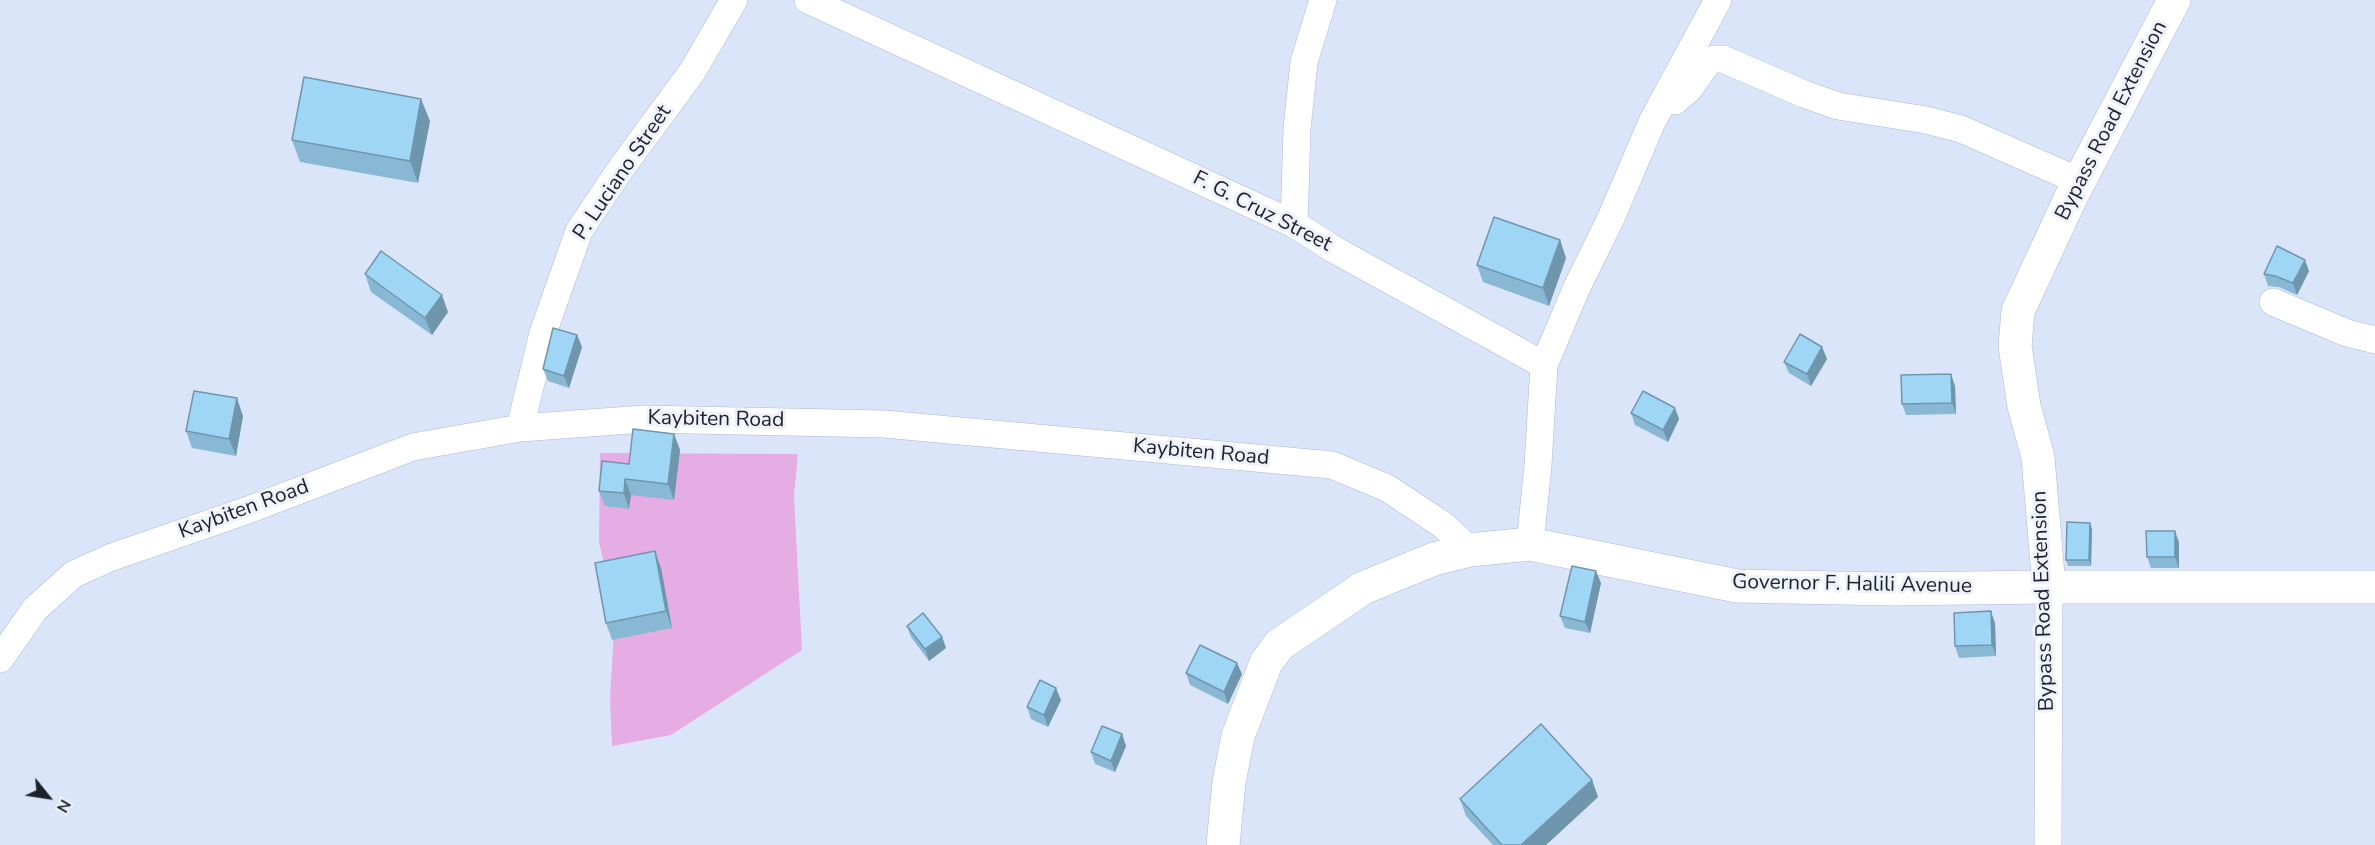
<!DOCTYPE html>
<style>
body{margin:0}
#map{position:relative;width:2375px;height:845px;overflow:hidden;background:#dbe5f9;font-family:"Nunito Sans",sans-serif}
canvas{display:block}
.north{position:absolute;left:18px;top:767px;width:60px;height:60px;-webkit-text-stroke:4px #eff2f9;paint-order:stroke;rotate:120deg;font-size:16px;font-weight:700;line-height:24px;text-align:center;color:#1c212d}
.north::after{content:'';display:block;margin:auto;width:21px;height:27px;background:#1c212d;clip-path:polygon(50% 0,100% 100%,50% 72%,0 100%)}
</style>
<div id="map">
<canvas width="2375" height="845"></canvas>
<div class="north">N</div>
</div>
<script>
const context = document.querySelector('canvas').getContext('2d');
context.lineJoin = 'round';
function paint(path, color) { context.fillStyle = color; context.fill(path, 'evenodd'); }
const shape = rows => new Path2D(rows.map(r => 'M' + r).join(''));
function stroke(path, color, width, dash) { context.strokeStyle = color; context.lineWidth = width; context.lineCap = dash ? 'butt' : 'round'; context.setLineDash(dash || []); context.stroke(path); }
function write(font, color, halo, rows, align = 'center') {
  context.font = font + ' "Nunito Sans",sans-serif'; context.lineWidth = 6; context.setLineDash([]); context.textBaseline = 'middle'; context.strokeStyle = halo; context.fillStyle = color; for (const [text, x, y, turn = 0] of rows) {
    context.save(); context.translate(x, y); context.rotate((+turn || 0) * Math.PI / 180); context.textAlign = isNaN(turn) ? turn : align; if (halo) context.strokeText(text, 0, 0); context.fillText(text, 0, 0); context.restore();
  }
}
const green = shape([
 [600,453,798,454,794,496,802,650,671,735,612,746,610,699,615,612,599,542]
]);
const minor = shape([
 [808,0,1294,224,1335,250,1544,365],
 [1675,101,1689,89,1708,62,1714,59,1723,59,1804,94,1838,106,1926,120,1961,129,2079,181],
 [1294,224,1297,129,1304,62,1323,0],
 [2273,302,2347,333,2375,340],
 [520,428,543,333,579,231,622,167,692,72,734,0],
 [1530,544,1538,465,1544,365,1577,287,1611,218,1652,122,1718,0],
 [0,659,35,609,74,574,112,557,248,510,413,447,520,428,644,419,884,424,1332,465,1387,488,1443,525,1470,550],
 [2048,845,2049,587]
]);
const major = shape([
 [2049,587,2038,457,2024,406,2015,346,2018,311,2072,195,2174,0],
 [1223,845,1229,782,1238,736,1266,663,1279,645,1363,588,1434,559,1470,550,1530,544,1737,586,1891,589,2049,587,2375,587]
]);
const wall = shape([
 [430,121,418,183,300,162,292,140],
 [1560,240,1566,258,1549,306,1483,282,1477,265],
 [2309,271,2297,295,2279,287,2268,286,2264,274],
 [365,274,448,312,432,335,371,292],
 [577,335,582,347,569,388,548,381,543,369],
 [1822,347,1827,359,1811,386,1789,373,1784,362],
 [1955,386,1956,414,1906,415,1902,404],
 [1675,408,1679,419,1668,442,1635,425,1631,413],
 [243,416,236,456,192,448,186,431],
 [674,434,680,450,674,500,631,495,629,509,605,506,599,491,629,464],
 [2092,529,2091,566,2068,566,2066,560],
 [2179,542,2179,568,2151,568,2147,557],
 [661,568,672,628,612,640,606,623],
 [1601,583,1590,633,1565,628,1560,616],
 [1995,623,1996,656,1959,658,1955,646],
 [907,626,942,637,946,648,929,661,911,637],
 [1186,673,1242,674,1228,704,1190,685],
 [1061,700,1048,727,1031,719,1027,707],
 [1122,734,1126,746,1115,772,1095,764,1091,752],
 [1592,780,1598,797,1546,845,1493,845,1466,816,1460,799]
]);
const shadedWall = shape([
 [421,99,430,121,418,183,410,161],
 [1560,240,1566,258,1549,306,1543,288],
 [2305,260,2309,271,2297,295,2293,283],
 [442,295,448,312,432,335,425,318],
 [577,335,582,347,569,388,564,376],
 [1822,347,1827,359,1811,386,1807,374],
 [1951,374,1955,386,1956,414,1952,403],
 [237,398,243,416,236,456,229,439],
 [1675,408,1679,419,1668,442,1663,430],
 [674,434,680,450,674,500,668,484],
 [625,479,631,495,629,509,624,493],
 [2090,523,2092,529,2091,566,2089,560],
 [2175,531,2179,542,2179,568,2175,557],
 [655,551,661,568,672,628,666,611],
 [1596,571,1601,583,1590,633,1585,622],
 [1991,611,1995,623,1996,656,1992,645],
 [942,637,946,648,929,661,925,649],
 [1237,663,1242,674,1228,704,1224,692],
 [1056,688,1061,700,1048,727,1044,715],
 [1122,734,1126,746,1115,772,1111,761],
 [1592,780,1598,797,1546,845,1521,845]
]);
const building = shape([
 [304,77,421,99,410,161,292,140,304,77],
 [1494,217,1560,240,1543,288,1477,265,1494,217],
 [2277,246,2305,260,2293,283,2275,276,2264,274,2277,246],
 [381,251,442,295,425,318,365,274,381,251],
 [553,328,577,335,564,376,543,369,553,328],
 [1800,334,1822,347,1807,374,1784,362,1800,334],
 [1951,374,1952,403,1902,404,1901,375,1951,374],
 [194,391,237,398,229,439,186,431,194,391],
 [1643,391,1675,408,1663,430,1631,413,1643,391],
 [633,429,674,434,668,484,625,479,624,493,599,491,602,461,629,464,633,429],
 [2067,522,2090,523,2089,560,2066,560,2067,522],
 [2146,531,2175,531,2175,557,2147,557,2146,531],
 [655,551,666,611,606,623,595,563,655,551],
 [1572,566,1596,571,1585,622,1560,616,1572,566],
 [1991,611,1992,645,1955,646,1954,613,1991,611],
 [923,613,942,637,925,649,907,626,923,613],
 [1200,645,1237,663,1224,692,1186,673,1200,645],
 [1040,680,1056,688,1044,715,1027,707,1040,680],
 [1541,724,1592,780,1521,845,1502,845,1460,799,1541,724],
 [1102,726,1122,734,1111,761,1091,752,1102,726]
]);
const streetNames = [
 ["Bypass Road Extension",2112,121,-63],
 ["P. Luciano Street",623,173,-56],
 ["F. G. Cruz Street",1262,212,27],
 ["Kaybiten Road",716,420,1],
 ["Kaybiten Road",1201,453,5],
 ["Kaybiten Road",244,510,-20],
 ["Governor F. Halili Avenue",1852,585,1],
 ["Bypass Road Extension",2044,601,-92]
];
paint(green, '#e6ade4');
stroke(minor, '#aab9d9', 28);
stroke(major, '#aab9d9', 34);
stroke(minor, '#fff', 27);
stroke(major, '#fff', 33);
paint(wall, '#89b8d4');
paint(shadedWall, '#6f96ac');
paint(building, '#9fd6f6');
stroke(building, '#6f96ac', 1.5);
write('21px', '#1c212d', '#eff2f9', streetNames);
</script>
